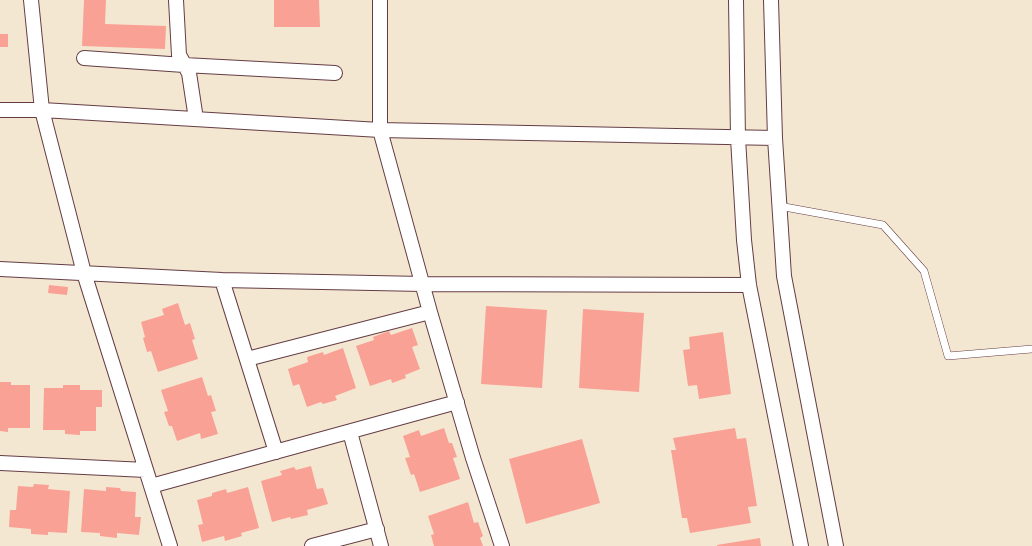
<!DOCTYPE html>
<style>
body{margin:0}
canvas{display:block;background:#f4e7d2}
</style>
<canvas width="1032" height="546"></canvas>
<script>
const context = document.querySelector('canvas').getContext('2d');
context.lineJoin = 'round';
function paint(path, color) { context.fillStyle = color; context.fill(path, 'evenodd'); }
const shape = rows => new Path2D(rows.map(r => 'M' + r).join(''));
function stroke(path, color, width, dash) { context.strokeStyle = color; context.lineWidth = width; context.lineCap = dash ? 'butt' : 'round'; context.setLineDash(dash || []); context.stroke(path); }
const building = shape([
 [84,0,106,0,105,24,166,26,165,49,82,46],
 [274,0,319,0,320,27,274,27],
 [0,34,8,34,8,47,0,47],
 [49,285,68,287,67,295,48,293],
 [178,303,185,325,190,323,195,339,192,340,198,359,158,372,151,351,147,352,143,338,145,337,141,322,164,315,162,309],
 [486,306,547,310,542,388,481,384],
 [583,309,644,313,639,392,579,388],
 [412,328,418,345,412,347,420,369,405,375,406,378,392,383,391,379,370,386,356,346,374,340,373,337,389,331,391,335],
 [723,332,731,394,699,399,697,385,688,386,683,350,690,349,689,337],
 [343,348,356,388,335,396,337,400,323,404,321,402,307,407,299,384,293,386,288,369,308,362,307,357,323,352,324,355],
 [202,377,208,396,211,395,216,411,211,412,218,434,201,439,200,433,177,441,172,426,169,426,164,412,168,411,161,390],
 [0,382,11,382,11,385,30,385,30,428,8,428,8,432,0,431],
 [63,385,80,385,80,390,102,390,102,407,96,407,96,431,80,431,80,435,65,434,65,430,43,430,44,388,63,388],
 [444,428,449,443,452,443,457,457,453,458,460,479,420,492,414,474,411,475,405,458,410,457,403,436,419,430,421,436],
 [735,428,737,439,746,438,757,506,748,507,751,523,690,533,687,518,682,518,671,450,676,450,673,438],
 [582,439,600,503,526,524,509,459],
 [311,466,317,489,323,488,328,504,307,510,308,515,291,519,290,517,272,522,261,481,282,475,280,471,294,467,296,470],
 [34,484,49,485,48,489,70,491,67,533,48,532,48,535,31,534,31,529,9,527,10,510,16,510,18,486,33,487],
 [106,487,120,488,121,491,136,492,135,517,141,517,139,535,117,533,117,538,100,536,100,533,81,532,84,489,106,491],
 [248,487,259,528,241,533,242,536,225,541,224,536,202,542,198,525,203,524,197,500,212,496,212,493,226,489,227,493],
 [468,502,474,523,478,522,483,536,480,538,483,546,434,546,431,535,434,534,428,516],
 [760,538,761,546,717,546,717,545]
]);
const service = shape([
 [779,206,883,225,924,271,948,356,1032,349]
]);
const minor = shape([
 [31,0,42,110,84,273,170,546],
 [176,0,179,55,189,73,196,119],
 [380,0,380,130,430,312,473,458,502,546],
 [736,0,738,138,744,240,749,285,801,546],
 [771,0,775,138,784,276,836,546],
 [84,58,184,65,335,73],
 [0,110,42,110,380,130,775,138],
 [0,269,222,280,423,284,749,285],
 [222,280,276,452],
 [247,359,430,312],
 [350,432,381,546],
 [0,463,146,470],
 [151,486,457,402],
 [312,546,377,529]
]);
paint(building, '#faa195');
stroke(service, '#643d44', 8);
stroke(minor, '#643d44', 16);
stroke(service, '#fff', 7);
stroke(minor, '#fff', 14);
</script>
